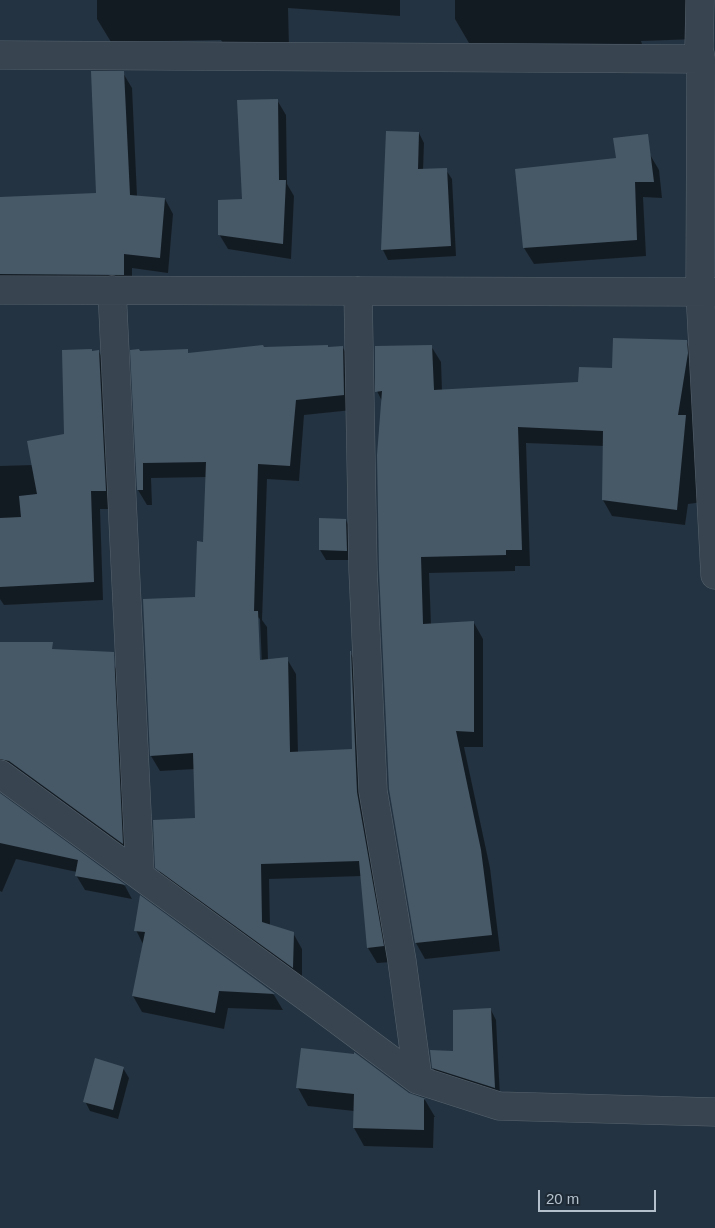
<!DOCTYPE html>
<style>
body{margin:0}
#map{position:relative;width:715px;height:1228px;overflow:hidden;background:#243341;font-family:Helvetica,sans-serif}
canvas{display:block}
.scale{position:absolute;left:538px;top:1190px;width:118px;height:22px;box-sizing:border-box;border:2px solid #b4c0cb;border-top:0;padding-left:6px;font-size:15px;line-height:18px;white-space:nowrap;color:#b4c0cb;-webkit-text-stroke:4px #1d2a35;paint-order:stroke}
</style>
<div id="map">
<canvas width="715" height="1228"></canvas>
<div class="scale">20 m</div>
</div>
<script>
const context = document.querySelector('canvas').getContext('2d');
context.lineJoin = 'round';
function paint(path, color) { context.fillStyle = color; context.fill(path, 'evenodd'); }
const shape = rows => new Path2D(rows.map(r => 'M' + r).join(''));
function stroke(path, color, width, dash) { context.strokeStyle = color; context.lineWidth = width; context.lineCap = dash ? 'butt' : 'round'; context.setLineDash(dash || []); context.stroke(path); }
const shadow = shape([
 [97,0,400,0,400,16,288,8,289,47,227,50,221,40,111,42,97,19],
 [455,0,709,0,697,39,641,41,642,44,469,43,455,19],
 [123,73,132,88,137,196,165,199,173,214,168,273,132,268,132,289,0,287,0,218,98,194],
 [277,100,286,115,287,184,294,196,291,259,228,249,219,234,243,200],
 [419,133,424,143,423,170,446,170,452,179,456,256,388,260,383,250],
 [649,153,659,170,662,198,643,197,646,256,534,264,524,248],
 [686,341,695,357,703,502,688,504,685,525,612,516,603,500,604,446,526,443,530,566,515,566,515,571,429,573,431,625,474,623,483,639,483,747,464,747,490,868,500,951,425,959,416,943,382,401,377,391,431,346,441,362,442,391,580,383],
 [343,348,352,363,352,410,304,415,299,481,267,479,262,620,267,627,268,660,287,659,296,674,298,753,354,750,351,654,359,668,392,962,377,963,368,948,362,876,269,879,270,926,293,933,302,949,302,982,166,883,157,867,197,819,195,769,160,771,151,756,144,600,197,598,204,543,207,477,151,478,152,505,147,505,138,490,140,353,187,351,189,354,264,349],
 [257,616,260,619,262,666,259,666],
 [92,352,99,352,109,370,116,509,100,509,103,600,4,605,0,599,0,466,33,465,65,435],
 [321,520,346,520,351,530,352,560,326,560,320,550],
 [114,665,123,682,132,859,0,779,0,671],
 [0,795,125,886,132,899,85,890,76,875,77,872,16,859,2,892,0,891],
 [141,898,274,995,283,1010,228,1008,224,1029,142,1012,133,996,143,944,136,930],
 [491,1010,496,1020,500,1097,439,1078,433,1068,455,1052],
 [123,1068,129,1078,118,1119,90,1111,85,1101],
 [298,1088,408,1094,425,1100,435,1117,434,1117,433,1148,364,1146,354,1128,354,1111,308,1106]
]);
const building = shape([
 [91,71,124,71,130,195,165,198,160,258,124,254,124,275,0,274,0,197,96,193],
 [278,99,279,180,286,180,283,244,218,235,218,200,242,199,237,100],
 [386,131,419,132,418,169,447,168,451,246,381,250],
 [648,134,654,182,635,182,637,240,523,248,515,169,616,158,613,138],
 [613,338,687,340,688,353,678,415,686,415,677,510,602,500,603,431,518,427,522,550,506,550,506,555,421,557,423,624,474,621,474,732,456,731,481,850,492,935,415,943,389,789,379,570,377,455,382,391,375,392,375,346,432,345,434,390,578,382,579,367,612,368],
 [263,345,264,347,328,345,328,347,343,346,344,395,296,400,290,466,258,464,254,611,258,611,260,660,288,657,290,752,352,749,350,651,351,651,357,792,384,946,367,948,359,861,261,864,262,922,294,932,293,968,155,868,153,820,195,818,193,753,150,756,143,599,195,597,197,541,203,542,206,462,143,463,143,490,137,490,130,350,139,349,140,351,188,349,188,353],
 [92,349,92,351,99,350,106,491,91,491,94,582,0,587,0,518,21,517,19,496,37,494,27,441,64,434,62,350],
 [319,518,346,519,347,551,319,550],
 [0,642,53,642,52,649,114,652,123,844,9,761,0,759],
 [0,793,126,885,75,876,78,860,0,843],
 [140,895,275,994,219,991,215,1013,132,996,145,932,134,931],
 [491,1008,495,1088,432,1068,430,1050,453,1051,453,1010],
 [301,1048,354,1054,354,1052,409,1093,426,1099,424,1099,424,1130,353,1128,354,1094,296,1088],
 [95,1058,124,1067,113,1110,83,1102]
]);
const street = shape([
 [700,0,699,48,701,59,700,292,715,575],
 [0,55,701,59],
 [0,290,715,292],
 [112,290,140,875],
 [358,291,363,570,373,791,402,961,418,1080],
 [0,774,320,1007,418,1080,499,1106,715,1112]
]);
paint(shadow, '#0007');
paint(building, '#475967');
stroke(street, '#56636e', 29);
stroke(street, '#384550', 28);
</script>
